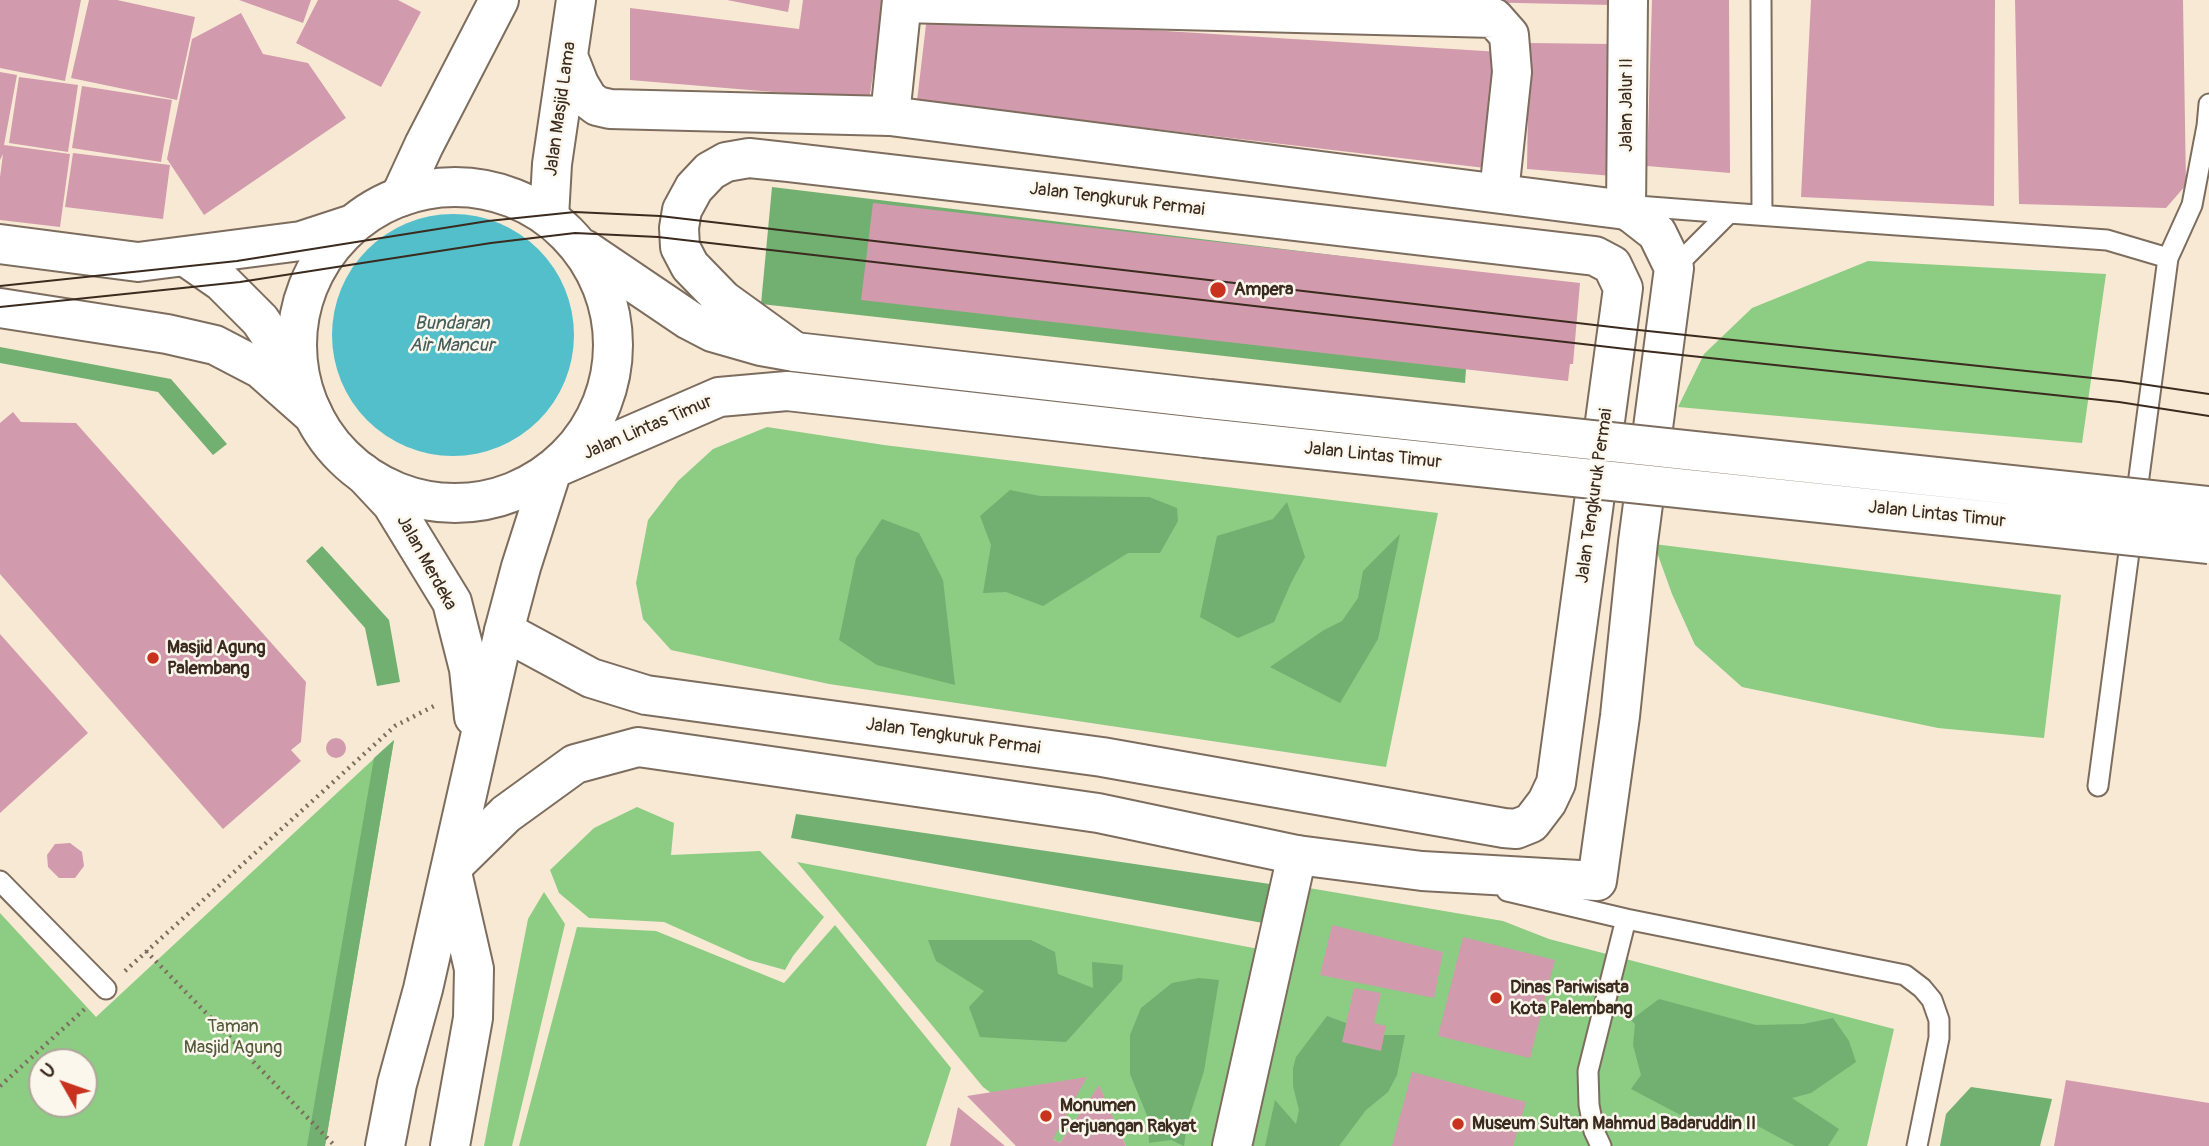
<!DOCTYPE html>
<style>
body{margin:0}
#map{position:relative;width:2209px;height:1146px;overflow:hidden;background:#f8e9d5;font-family:Pangolin,sans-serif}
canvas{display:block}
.north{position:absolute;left:28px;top:1048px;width:70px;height:70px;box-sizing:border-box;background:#fbf7ec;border:2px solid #aea59a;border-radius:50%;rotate:310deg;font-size:19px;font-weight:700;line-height:28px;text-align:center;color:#3b2a1e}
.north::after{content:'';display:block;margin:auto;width:24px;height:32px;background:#c8321e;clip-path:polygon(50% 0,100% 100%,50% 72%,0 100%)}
</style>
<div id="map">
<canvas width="2209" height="1146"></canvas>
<div class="north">U</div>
</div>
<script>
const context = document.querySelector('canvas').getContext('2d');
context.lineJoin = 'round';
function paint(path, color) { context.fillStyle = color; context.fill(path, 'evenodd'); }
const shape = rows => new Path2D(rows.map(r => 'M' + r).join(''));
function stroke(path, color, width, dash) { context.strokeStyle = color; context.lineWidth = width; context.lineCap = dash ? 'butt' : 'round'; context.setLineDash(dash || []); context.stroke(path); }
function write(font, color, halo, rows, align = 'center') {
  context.font = font + ' Pangolin,sans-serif'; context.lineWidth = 5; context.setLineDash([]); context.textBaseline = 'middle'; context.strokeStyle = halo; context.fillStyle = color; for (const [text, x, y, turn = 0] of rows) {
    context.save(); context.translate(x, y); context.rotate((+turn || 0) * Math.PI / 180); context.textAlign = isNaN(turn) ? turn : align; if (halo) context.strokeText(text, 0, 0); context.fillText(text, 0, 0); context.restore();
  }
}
const green = shape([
 [1868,261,2106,274,2082,443,1678,407,1704,354,1752,308],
 [767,427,884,445,1438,513,1386,767,829,684,671,650,643,619,636,583,648,520,678,481,713,449],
 [1654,544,2061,595,2044,738,1938,728,1742,687,1695,645,1672,594],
 [394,740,325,1146,0,1146,0,913,96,1017],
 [42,1062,84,1062,84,1104,42,1104],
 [637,807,674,823,671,855,760,851,824,917,793,956,785,970,749,960,664,922,589,918,559,893,550,870,594,828],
 [797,862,1259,949,1217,1146,1126,1146,1099,1086,1060,1143,1053,1139,983,1087],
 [1303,887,1503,921,1549,939,1894,1029,1867,1146,1246,1146],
 [544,892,565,924,512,1146,484,1146,528,919],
 [835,925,951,1068,926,1146,519,1146,577,927,656,931,784,983]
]);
const forest = shape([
 [772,187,1473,272,1465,383,761,304],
 [0,347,171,379,227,444,213,455,158,392,0,363],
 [1010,490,1040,496,1149,497,1177,508,1178,521,1160,553,1128,553,1043,606,1006,592,983,593,991,545,980,516],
 [1287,502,1305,557,1291,583,1274,622,1238,638,1200,617,1217,536,1273,519],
 [882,519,919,533,943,580,955,685,877,665,839,640,856,558],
 [1400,534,1378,639,1340,703,1270,667,1324,630,1342,621,1358,598,1363,571],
 [322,546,389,620,400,682,377,686,365,628,306,561],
 [394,740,325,1146,307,1146,374,758],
 [796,814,1270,884,1263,923,791,838],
 [928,940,1031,940,1055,952,1058,974,1093,988,1092,962,1123,965,1122,980,1066,1042,980,1037,969,1007,984,991,936,961],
 [1199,978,1219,980,1204,1071,1187,1124,1184,1146,1171,1140,1149,1143,1148,1118,1130,1074,1130,1035,1141,1008,1172,983],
 [1659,999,1756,1025,1803,1024,1833,1018,1849,1041,1856,1062,1811,1093,1792,1098,1839,1129,1828,1146,1795,1146,1743,1118,1709,1130,1631,1089,1641,1075,1633,1045,1635,1024,1631,1020],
 [1327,1016,1379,1035,1405,1035,1397,1075,1388,1092,1366,1110,1339,1146,1265,1146,1275,1100,1296,1124,1299,1110,1293,1086,1293,1068,1296,1057],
 [1971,1087,2052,1099,2040,1146,1940,1146,1946,1114]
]);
const water = shape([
 '332 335a121 121 0 1 1 242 0a121 121 0 1 1-242 0Z'
]);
const building = shape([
 [0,0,81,0,65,81,0,68],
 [89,0,117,0,195,17,177,100,71,78],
 [239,0,311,0,303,23],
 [318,0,398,0,421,12,381,87,296,43],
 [727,0,790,0,788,12],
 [803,0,885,0,869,100,630,80,630,8,799,29],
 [1470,0,1612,0,1612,5,1470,2],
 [1652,0,1729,0,1730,173,1647,166],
 [1811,0,1995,0,1994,206,1801,197],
 [2015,0,2183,0,2186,185,2166,208,2019,204],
 [241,13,263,54,308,63,346,118,204,215,167,159,192,39],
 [927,16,1516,53,1502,170,917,101],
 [1529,43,1612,44,1613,176,1527,169],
 [0,72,17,75,4,145,70,154,60,227,0,220,0,177,3,154,0,160],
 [19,77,78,85,68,152,9,143],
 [82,86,172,100,161,162,72,148],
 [73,153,170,165,163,219,65,207],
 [873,203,1580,283,1573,364,1570,364,1568,381,861,300],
 [13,412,21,422,76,423,306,682,301,742,291,750,301,761,223,829,0,574,0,423],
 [0,634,88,733,0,813],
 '326 748a10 10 0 1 1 20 0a10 10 0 1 1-20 0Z',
 [70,843,82,852,84,866,75,878,59,878,48,867,47,855,55,844],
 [1332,925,1443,952,1434,998,1320,975],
 [1463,937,1555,960,1530,1058,1438,1036],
 [1354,988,1381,993,1374,1023,1386,1026,1381,1051,1342,1042],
 [1412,1072,1526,1102,1513,1146,1392,1146],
 [1087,1077,1053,1139,1060,1143,1099,1085,1126,1146,1016,1146,967,1096],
 [2066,1080,2209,1103,2209,1146,2054,1146],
 [958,1107,1005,1146,950,1146]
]);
const path = shape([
 [146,951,335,1146],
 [125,971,395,726,436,705],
 [0,1086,88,1006]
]);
const lane = shape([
 [1761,0,1762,215],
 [1631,208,1637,206,1729,213,2107,240,2168,258,2098,786],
 [2168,258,2192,205,2207,126,2209,104],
 [1674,268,1729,213],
 [0,881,106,989],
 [1507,891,1626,919,1905,975,1922,988,1932,1000,1939,1020,1939,1038,1917,1146],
 [1601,1146,1594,1131,1589,1105,1588,1071,1626,919]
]);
const street = shape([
 [902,3,1494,18,1509,35,1512,72,1499,193],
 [890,116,902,0],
 [1626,210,1628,0],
 [1232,1146,1297,855]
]);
const secondary = shape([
 [400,197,424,145,499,0],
 [549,217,552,164,576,0],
 [504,631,591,678,646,695,1102,757,1504,828,1516,829,1531,823,1547,802,1556,783,1623,288,1612,265,1595,256,787,162,749,158,726,162,710,171,694,188,682,210,679,228,680,247,690,266,723,300,795,352],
 [451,868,506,814,575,764,638,747,1098,813,1297,855,1422,871,1597,881,1620,716,1638,542,1674,268,1657,233,1634,215,1626,210,890,116,610,109,597,106,588,99,579,84,568,56]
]);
const primary = shape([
 [186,257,222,282,260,320,283,354,314,416],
 [363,473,392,504,452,602,469,669,474,717],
 [385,1146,397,1084,423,989,504,631,521,567,552,470],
 [450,1146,473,1018,474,969,453,877]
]);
const highway = shape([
 '297 345a158 158 0 1 1 316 0a158 158 0 1 1-316 0Z',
 [0,244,138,262,301,241,353,224],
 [584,249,689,320,712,332,761,346,795,352,1209,399],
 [0,308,167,334,215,345,261,369,313,415],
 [562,465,719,397,787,391,1205,438]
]);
const tram = shape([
 [0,286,237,261,488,221,575,212,660,216,1629,329,2121,381,2209,394],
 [0,307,240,282,491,243,575,233,658,237,1626,349,2119,402,2209,416]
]);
const highwayBridge = shape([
 [1209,399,2209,506],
 [1205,438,2209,544]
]);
const markers = [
 [1218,290,9,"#c8321e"],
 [153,658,7,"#c8321e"],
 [1496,998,7,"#c8321e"],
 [1046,1116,7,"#c8321e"],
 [1458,1124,7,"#c8321e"]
];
const streetNames = [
 ["Jalan Jalur II",1627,105,-90],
 ["Jalan Masjid Lama",561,109,-82],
 ["Jalan Tengkuruk Permai",1117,200,7],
 ["Jalan Lintas Timur",648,428,-23],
 ["Jalan Lintas Timur",1373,456,6],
 ["Jalan Tengkuruk Permai",1595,496,-82],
 ["Jalan Lintas Timur",1937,515,6],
 ["Jalan Merdeka",426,563,61],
 ["Jalan Tengkuruk Permai",953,737,8]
];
const poiNames = [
 ["Ampera",1234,290],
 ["Masjid Agung",167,648],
 ["Palembang",167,669],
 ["Dinas Pariwisata",1510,988],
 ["Kota Palembang",1510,1009],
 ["Monumen",1060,1106],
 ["Perjuangan Rakyat",1060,1127],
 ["Museum Sultan Mahmud Badaruddin II",1472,1124]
];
const parkNames = [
 ["Taman",233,1027],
 ["Masjid Agung",233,1048]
];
const waterNames = [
 ["Bundaran",452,324],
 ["Air Mancur",452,346]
];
paint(green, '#8ccc83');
paint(forest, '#71b071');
paint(water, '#52bfcb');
paint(building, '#d19bad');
stroke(lane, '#7d6d5e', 23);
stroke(street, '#7d6d5e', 42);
stroke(secondary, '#7d6d5e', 42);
stroke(primary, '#7d6d5e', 42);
stroke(highway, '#7d6d5e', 42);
stroke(path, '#7d6d5e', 4.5, [2, 5]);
stroke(lane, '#fff', 19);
stroke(street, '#fff', 38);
stroke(secondary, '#fff', 38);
stroke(primary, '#fff', 38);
stroke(highway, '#fff', 38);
stroke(tram, '#3b2a1e', 2);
stroke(highwayBridge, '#7d6d5e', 42, []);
stroke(highwayBridge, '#fff', 38);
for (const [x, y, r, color] of markers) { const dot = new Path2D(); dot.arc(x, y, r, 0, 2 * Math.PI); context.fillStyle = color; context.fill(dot); stroke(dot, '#fbf7ec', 2.5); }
write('18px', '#3b2a1e', '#fbf7ec', streetNames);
write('bold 18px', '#3b2a1e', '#fbf7ec', poiNames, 'left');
write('18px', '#535b3c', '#fbf7ec', parkNames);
write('italic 19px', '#435e5b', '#fbf7ec', waterNames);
</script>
